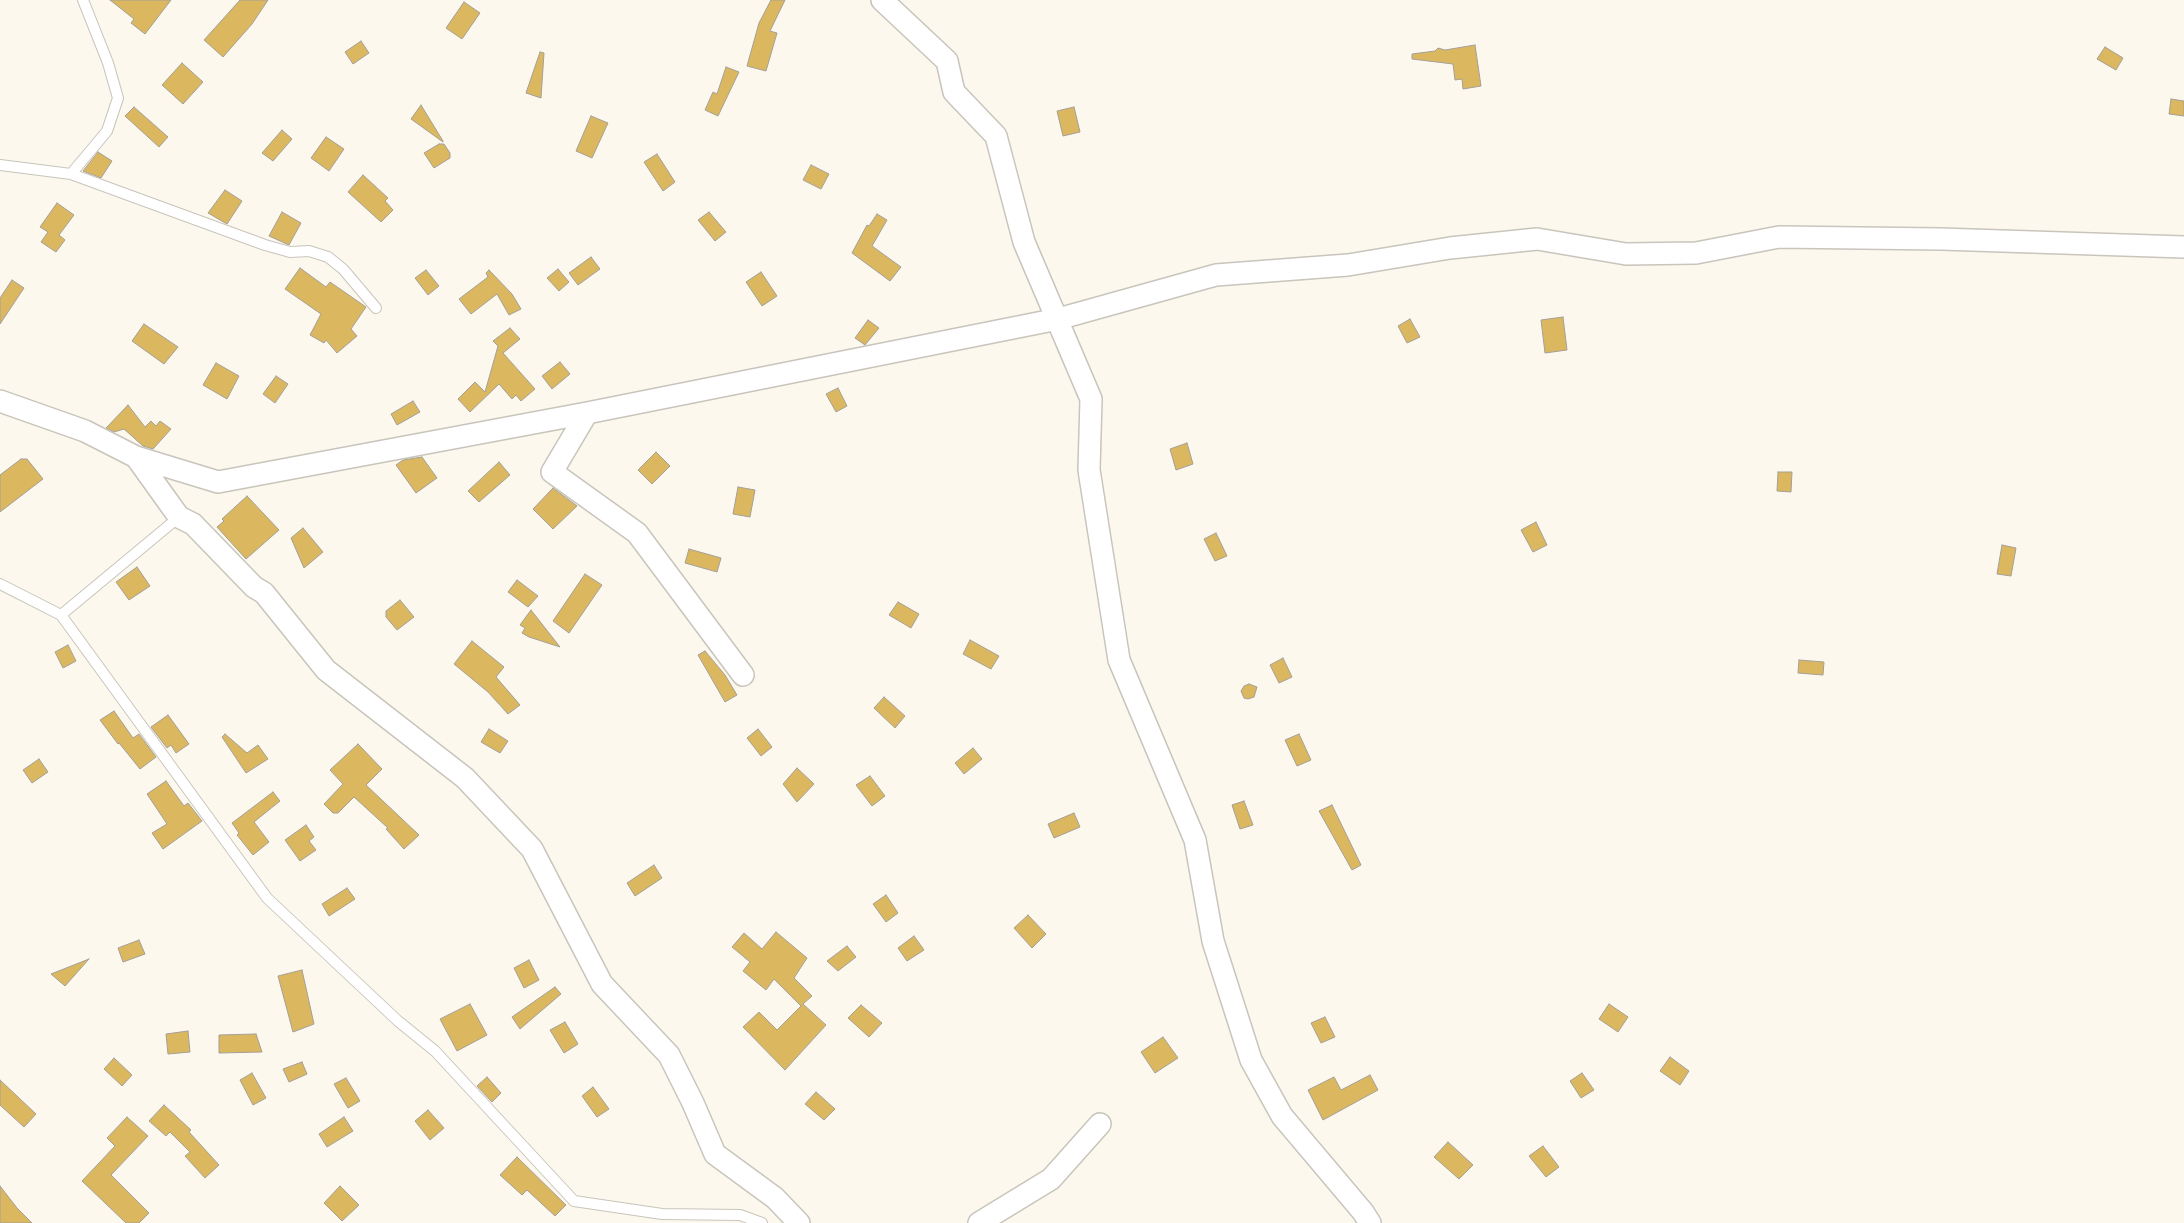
<!DOCTYPE html>
<style>
body{margin:0}
canvas{display:block;background:#fcf8ee}
</style>
<canvas width="2184" height="1223"></canvas>
<script>
const context = document.querySelector('canvas').getContext('2d');
context.lineJoin = 'round';
function paint(path, color) { context.fillStyle = color; context.fill(path, 'evenodd'); }
const shape = rows => new Path2D(rows.map(r => 'M' + r).join(''));
function stroke(path, color, width, dash) { context.strokeStyle = color; context.lineWidth = width; context.lineCap = dash ? 'butt' : 'round'; context.setLineDash(dash || []); context.stroke(path); }
const building = shape([
 [110,0,171,0,145,34,131,23,134,19,110,0],
 [240,0,268,0,252,24,223,57,204,40,240,0],
 [771,0,785,0,770,31,777,33,766,71,747,66,759,23,771,0],
 [464,2,480,13,462,39,446,28,464,2],
 [361,41,369,53,353,64,345,52,361,41],
 [1475,45,1481,86,1463,89,1462,79,1455,80,1453,64,1412,59,1412,54,1435,51,1438,48,1445,50,1475,45],
 [2105,47,2123,58,2116,70,2097,59,2105,47],
 [540,52,544,53,541,98,526,93,540,52],
 [182,63,203,82,183,104,162,85,182,63],
 [726,67,739,72,718,116,705,110,713,92,717,94,726,67],
 [2171,99,2184,101,2184,116,2169,114,2171,99],
 [421,105,443,141,443,142,411,119,421,105],
 [134,107,168,137,159,147,125,116,134,107],
 [1074,107,1080,132,1063,136,1057,111,1074,107],
 [591,116,608,123,592,158,576,151,591,116],
 [282,130,292,139,273,161,262,153,282,130],
 [326,137,344,149,329,171,311,158,326,137],
 [439,144,444,144,450,153,450,158,434,168,424,153,439,144],
 [98,152,112,161,101,178,83,171,98,152],
 [657,154,675,182,663,191,644,162,657,154],
 [811,165,829,174,821,189,803,180,811,165],
 [363,175,388,198,385,201,393,210,381,222,348,192,363,175],
 [225,190,242,201,227,224,208,213,225,190],
 [57,203,74,215,59,235,65,240,56,252,41,242,48,232,40,227,57,203],
 [282,212,301,223,289,245,269,236,282,212],
 [709,212,726,232,715,241,698,220,709,212],
 [877,214,887,220,872,246,901,267,890,281,852,253,867,225,869,226,877,214],
 [591,257,600,269,578,285,569,273,591,257],
 [300,268,326,287,330,282,366,307,351,329,357,336,337,353,326,340,324,343,310,335,321,314,285,289,300,268],
 [558,269,569,282,559,291,547,278,558,269],
 [426,270,439,286,428,295,415,278,426,270],
 [489,270,512,294,521,309,509,315,497,294,471,314,459,299,488,277,486,273,489,270],
 [761,272,777,296,762,306,746,282,761,272],
 [12,280,24,288,0,324,0,298,12,280],
 [1563,317,1567,350,1545,353,1541,320,1563,317],
 [1410,319,1420,337,1407,343,1398,326,1410,319],
 [868,320,879,328,865,345,855,338,868,320],
 [144,324,178,347,164,364,132,341,144,324],
 [510,328,520,339,503,353,535,389,521,401,516,395,512,399,499,384,470,412,458,399,475,382,485,392,498,346,493,341,510,328],
 [560,362,570,374,552,389,542,376,560,362],
 [216,363,239,376,227,399,203,385,216,363],
 [276,376,288,384,275,403,263,394,276,376],
 [838,388,847,406,836,412,826,394,838,388],
 [413,401,420,412,397,425,391,414,413,401],
 [128,405,145,427,151,421,156,426,160,421,171,429,153,449,143,446,124,429,114,432,106,428,128,405],
 [1187,443,1193,464,1176,470,1170,449,1187,443],
 [656,452,670,466,652,484,638,470,656,452],
 [422,457,437,478,416,493,396,465,403,460,422,457],
 [21,459,27,459,43,479,0,512,0,475,21,459],
 [499,462,510,475,479,502,468,491,499,462],
 [1778,472,1792,472,1791,492,1777,491,1778,472],
 [738,487,755,490,750,517,733,514,738,487],
 [553,488,577,506,553,529,533,509,553,488],
 [247,496,279,530,246,559,217,527,224,521,222,519,247,496],
 [1536,522,1547,545,1533,552,1521,530,1536,522],
 [303,528,323,552,304,568,291,538,303,528],
 [1216,533,1227,556,1215,561,1204,539,1216,533],
 [2002,545,2016,548,2011,576,1997,574,2002,545],
 [689,549,721,558,717,572,685,563,689,549],
 [137,567,150,586,129,600,116,582,137,567],
 [585,574,602,585,569,633,553,621,585,574],
 [517,580,538,596,528,607,508,592,517,580],
 [400,600,414,617,397,630,386,617,386,611,400,600],
 [898,602,919,614,911,628,889,615,898,602],
 [531,610,560,647,529,637,522,633,525,628,520,625,531,610],
 [970,640,999,656,991,669,963,654,970,640],
 [472,641,504,667,496,677,520,705,508,714,488,692,454,664,472,641],
 [68,645,76,661,63,668,55,652,68,645],
 [705,651,725,675,737,695,725,702,698,655,705,651],
 [1283,658,1292,677,1279,683,1270,665,1283,658],
 [1799,660,1824,662,1823,675,1798,673,1799,660],
 [1249,684,1257,687,1254,697,1248,699,1244,698,1241,691,1244,686,1249,684],
 [884,697,905,716,895,728,874,708,884,697],
 [114,711,133,738,139,734,156,757,140,769,119,743,118,744,100,720,114,711],
 [168,715,189,744,176,753,171,745,167,748,151,727,168,715],
 [489,729,508,741,500,753,481,742,489,729],
 [758,729,772,747,761,756,747,738,758,729],
 [225,734,247,753,258,745,268,759,246,773,222,737,225,734],
 [1299,734,1311,760,1297,766,1285,740,1299,734],
 [358,744,382,769,366,785,419,835,404,849,386,829,388,828,354,797,338,813,333,813,324,804,343,784,330,770,358,744],
 [973,748,982,759,964,774,955,763,973,748],
 [39,759,48,772,32,783,23,770,39,759],
 [797,768,814,784,797,802,783,784,797,768],
 [870,776,885,796,872,806,856,785,870,776],
 [166,781,184,806,188,803,202,821,163,849,152,833,167,824,147,794,166,781],
 [273,792,280,801,254,822,269,842,253,855,237,835,239,833,232,823,273,792],
 [1244,801,1253,825,1240,829,1232,805,1244,801],
 [1332,805,1361,865,1352,870,1319,811,1332,805],
 [1074,813,1080,827,1054,838,1048,824,1074,813],
 [306,825,314,837,309,841,316,850,300,861,285,840,306,825],
 [654,865,662,878,635,896,627,883,654,865],
 [347,888,355,899,329,916,322,904,347,888],
 [886,895,898,913,886,922,873,904,886,895],
 [1028,915,1046,934,1032,948,1014,928,1028,915],
 [776,932,807,958,794,978,812,996,803,1004,826,1025,785,1070,743,1027,759,1012,777,1030,801,1006,774,979,766,990,743,971,750,962,732,947,744,933,762,949,776,932],
 [914,936,924,950,907,961,898,948,914,936],
 [139,940,145,954,123,962,118,948,139,940],
 [847,946,856,957,838,971,827,961,847,946],
 [89,959,65,986,51,974,89,959],
 [529,960,539,980,524,988,514,968,529,960],
 [302,970,314,1024,293,1032,278,976,302,970],
 [555,987,561,994,520,1029,512,1017,555,987],
 [470,1004,487,1035,457,1051,440,1019,470,1004],
 [1609,1004,1628,1017,1618,1032,1599,1019,1609,1004],
 [861,1005,882,1023,869,1037,848,1018,861,1005],
 [1325,1017,1335,1037,1321,1043,1311,1023,1325,1017],
 [565,1022,578,1044,564,1053,550,1030,565,1022],
 [188,1031,190,1052,168,1054,166,1034,188,1031],
 [256,1034,262,1052,219,1053,219,1035,256,1034],
 [1163,1037,1178,1058,1155,1073,1141,1052,1163,1037],
 [1670,1057,1689,1071,1680,1085,1660,1071,1670,1057],
 [114,1058,132,1075,122,1086,104,1069,114,1058],
 [302,1062,307,1074,289,1082,283,1069,302,1062],
 [252,1073,266,1098,253,1105,240,1080,252,1073],
 [1582,1073,1594,1090,1581,1098,1570,1081,1582,1073],
 [1370,1075,1378,1090,1323,1120,1308,1090,1334,1077,1341,1090,1370,1075],
 [487,1077,501,1093,492,1102,477,1086,487,1077],
 [346,1078,360,1101,348,1108,334,1084,346,1078],
 [0,1080,36,1114,24,1127,0,1105,0,1080],
 [593,1087,609,1109,597,1117,582,1096,593,1087],
 [816,1092,835,1109,824,1120,805,1104,816,1092],
 [164,1105,191,1130,189,1132,219,1165,205,1178,185,1156,190,1152,170,1132,166,1136,149,1121,164,1105],
 [428,1110,444,1128,430,1140,415,1121,428,1110],
 [127,1117,148,1136,111,1175,149,1213,139,1223,126,1223,82,1181,115,1146,107,1138,127,1117],
 [344,1117,353,1131,327,1147,319,1134,344,1117],
 [1448,1142,1473,1165,1459,1179,1434,1157,1448,1142],
 [1543,1146,1559,1167,1546,1177,1529,1156,1543,1146],
 [517,1157,566,1205,555,1216,527,1190,522,1195,500,1175,517,1157],
 [0,1186,17,1208,32,1223,0,1223,0,1186],
 [340,1186,359,1205,342,1221,324,1203,340,1186]
]);
const service = shape([
 [0,165,71,174,265,245,290,252,309,251,328,257,343,269,376,308],
 [71,174,107,131,118,98,108,63,83,0],
 [0,584,61,615,179,517],
 [61,615,267,898,398,1021,435,1051,574,1201,662,1214,740,1215,762,1223]
]);
const minor = shape([
 [882,0,947,61,954,92,996,136,1024,242,1091,399,1089,470,1119,660,1195,840,1213,941,1251,1060,1282,1116,1363,1212,1370,1223],
 [0,401,85,431,136,457,218,482,587,413,1058,319,1216,275,1348,265,1450,248,1537,239,1626,254,1696,253,1779,237,1941,239,2184,247],
 [587,413,552,472,637,533,743,675],
 [136,457,179,517,193,524,254,587,264,593,326,670,465,778,532,849,602,984,669,1055,693,1103,715,1154,775,1198,799,1223],
 [979,1223,1051,1179,1100,1124]
]);
paint(building, '#dbb75f');
stroke(building, '#a4a098', 1);
stroke(service, '#c9c5bc', 12);
stroke(minor, '#c9c5bc', 24);
stroke(service, '#fff', 10);
stroke(minor, '#fff', 21);
</script>
